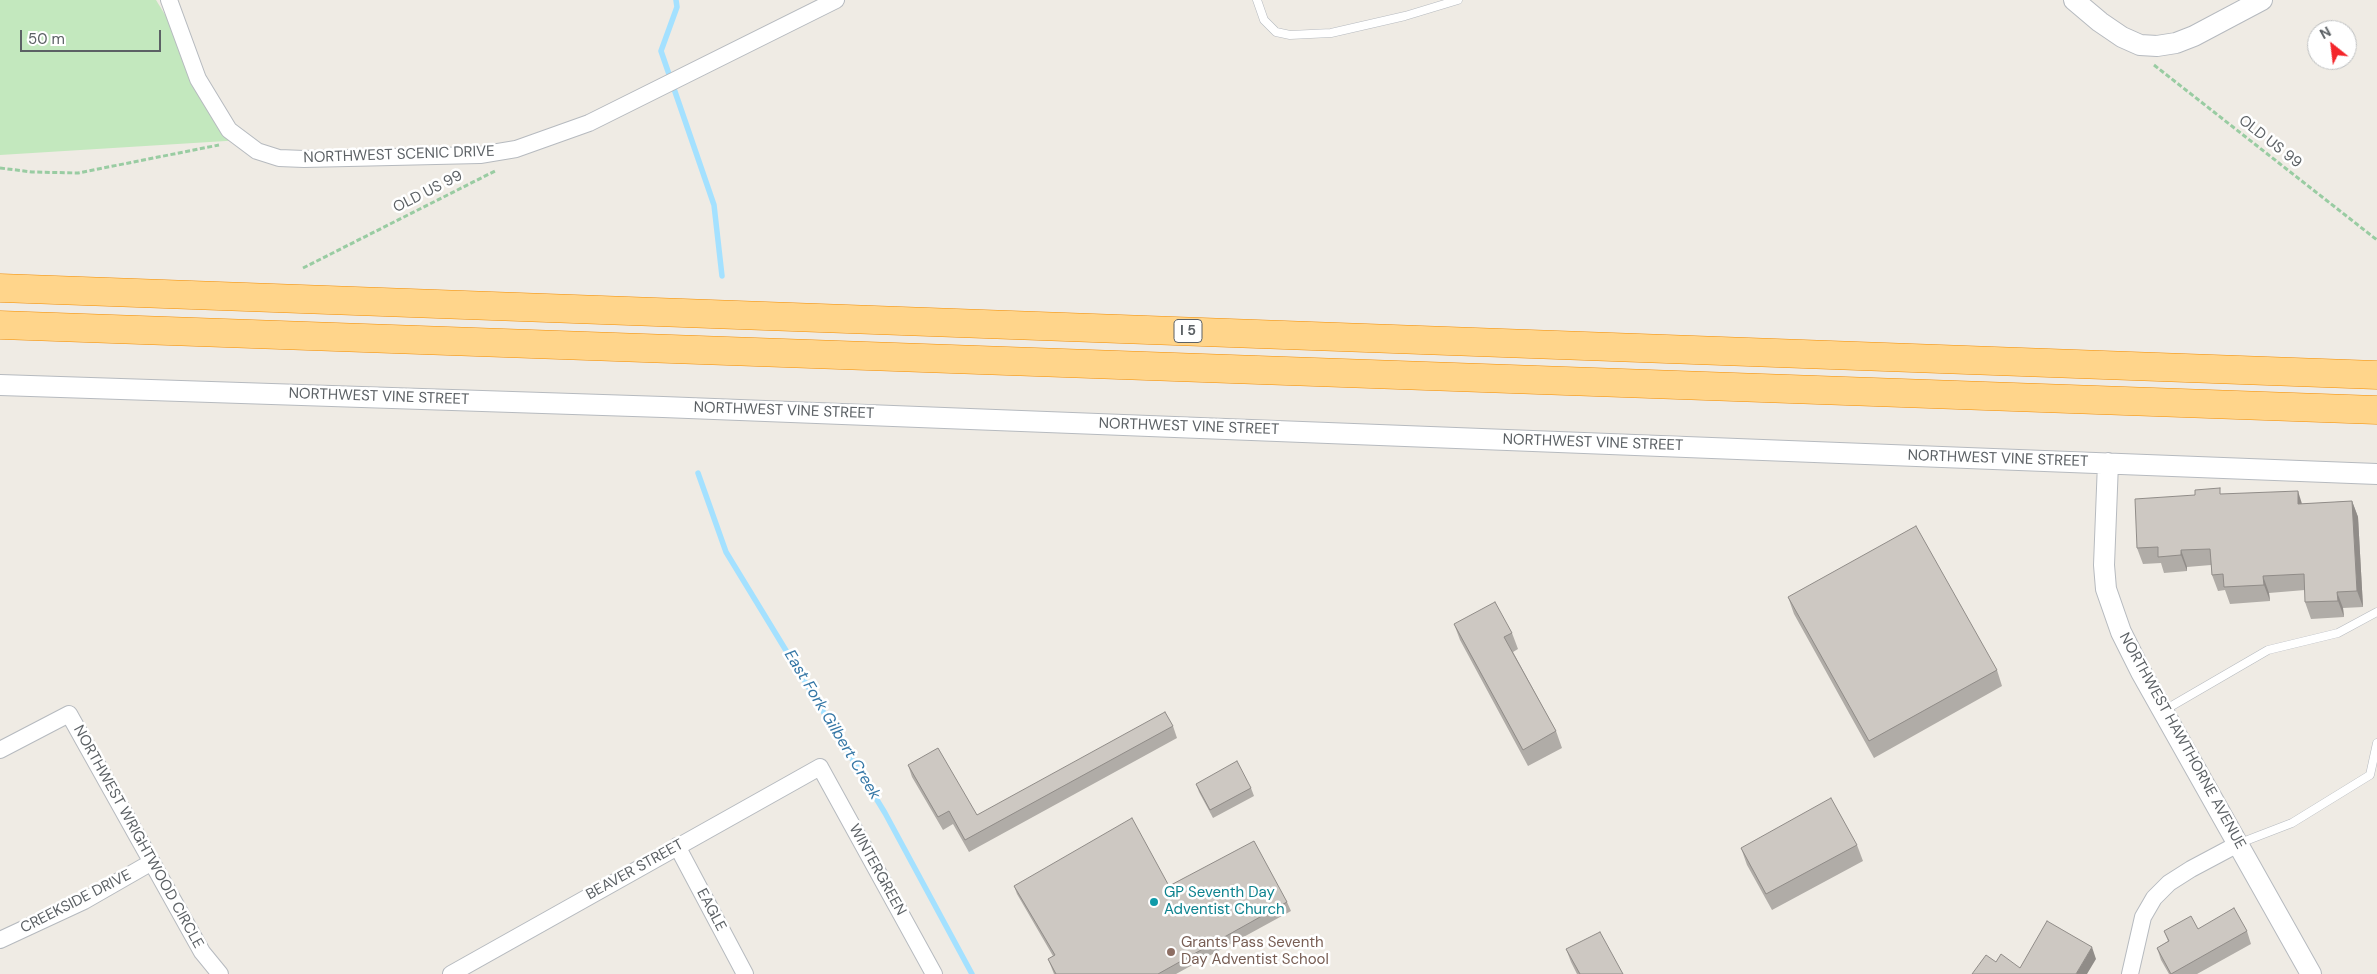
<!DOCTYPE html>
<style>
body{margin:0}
#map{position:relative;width:2377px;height:974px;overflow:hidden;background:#efebe4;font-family:"DM Sans",sans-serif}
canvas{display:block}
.north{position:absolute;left:2307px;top:20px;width:50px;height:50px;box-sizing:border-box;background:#fff;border:1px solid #bec0c1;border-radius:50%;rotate:331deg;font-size:14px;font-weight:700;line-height:20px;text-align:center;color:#5c6165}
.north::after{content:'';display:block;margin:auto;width:18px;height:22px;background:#f4252a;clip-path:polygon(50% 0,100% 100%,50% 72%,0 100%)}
.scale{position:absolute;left:20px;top:30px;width:141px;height:22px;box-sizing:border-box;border:2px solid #5c6165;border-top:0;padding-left:6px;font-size:15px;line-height:18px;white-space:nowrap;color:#5c6165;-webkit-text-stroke:4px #fff;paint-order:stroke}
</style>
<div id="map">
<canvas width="2377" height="974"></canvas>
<div class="north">N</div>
<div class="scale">50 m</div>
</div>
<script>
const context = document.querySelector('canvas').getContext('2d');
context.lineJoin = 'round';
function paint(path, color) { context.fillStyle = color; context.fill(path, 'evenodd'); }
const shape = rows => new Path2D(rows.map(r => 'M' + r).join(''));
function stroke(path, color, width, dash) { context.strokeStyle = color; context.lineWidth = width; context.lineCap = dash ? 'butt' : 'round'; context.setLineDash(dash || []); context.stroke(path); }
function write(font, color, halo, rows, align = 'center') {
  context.font = font + ' "DM Sans",sans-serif'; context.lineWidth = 5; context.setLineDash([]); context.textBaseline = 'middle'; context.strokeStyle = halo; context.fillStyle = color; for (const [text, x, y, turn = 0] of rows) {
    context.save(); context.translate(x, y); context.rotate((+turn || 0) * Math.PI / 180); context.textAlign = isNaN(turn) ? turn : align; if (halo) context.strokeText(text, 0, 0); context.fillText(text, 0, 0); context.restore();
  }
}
const green = shape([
 [0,0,156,0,242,140,0,155]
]);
const stream = shape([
 [676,0,677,7,661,51,714,205,722,276],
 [698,473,726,552,885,813,972,974]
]);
const path = shape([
 [2154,65,2377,240],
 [0,168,32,172,78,173,219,145],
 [303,268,495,171]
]);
const service = shape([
 [1257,0,1264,20,1276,32,1290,35,1331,33,1405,16,1458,0],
 [2163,711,2268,650,2338,633,2377,612],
 [2240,843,2292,823,2370,775,2377,743]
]);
const minor = shape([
 [169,0,198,79,229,130,257,151,279,158,304,159,480,155,516,149,589,123,836,0],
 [0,750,69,714,202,952,220,974],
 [677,846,745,974],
 [0,940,84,901,152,862],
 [451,974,820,767,934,974],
 [2130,974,2143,917,2154,898,2169,883,2191,869,2238,844]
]);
const tertiary = shape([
 [2074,0,2100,22,2122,37,2140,45,2157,46,2176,43,2194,36,2262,0],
 [0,385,663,407,2377,474],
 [2108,463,2104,565,2106,589,2121,632,2141,672,2311,974]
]);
const motorway = shape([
 [0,288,2377,375],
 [0,325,2377,410]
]);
const wall = shape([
 [2222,494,2302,504,2352,501,2358,517,2363,607,2343,608,2344,617,2311,619,2305,602,2305,590,2269,593,2270,601,2230,604,2225,590,2218,591,2212,575,2211,565,2187,567,2187,571,2164,573,2161,563,2143,564,2137,548],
 [1788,597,1997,670,2002,686,1874,758,1794,614],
 [1454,624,1512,633,1518,649,1513,652,1556,731,1562,748,1528,766,1460,640],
 [1173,726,1177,738,969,852,953,824,943,830,912,777,908,765,977,815],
 [1196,784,1251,788,1254,796,1213,818,1199,792],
 [1857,845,1863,861,1772,910,1747,865,1741,848],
 [1014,886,1169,886,1287,902,1291,911,1176,974,1054,974,1048,959,1053,956,1017,894],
 [2198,929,2247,931,2251,944,2197,974,2169,974,2161,960,2157,948,2168,941,2164,931],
 [1566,949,1623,974,1577,974,1571,962]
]);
const shadedWall = shape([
 [2298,491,2303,507,2298,504],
 [2352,501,2358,517,2363,607,2357,591],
 [2181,550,2187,567,2187,571,2181,555],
 [2263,576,2269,593,2270,601,2264,585],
 [2337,592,2343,608,2344,617,2338,601],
 [2092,947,2096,959,2087,974,2076,974]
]);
const building = shape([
 [2220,488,2220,494,2298,491,2298,504,2352,501,2357,591,2337,592,2338,601,2305,602,2304,574,2263,576,2264,585,2224,587,2223,574,2212,575,2210,549,2181,550,2181,555,2158,557,2158,547,2137,548,2135,499,2195,495,2195,490,2220,488],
 [1916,526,1997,670,1869,741,1788,597,1916,526],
 [1495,602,1512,633,1504,637,1556,731,1523,750,1454,624,1495,602],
 [1165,712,1173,726,965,840,949,811,938,817,908,765,938,748,977,815,1165,712],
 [1237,761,1251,788,1210,810,1196,784,1237,761],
 [1831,798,1857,845,1766,894,1741,848,1831,798],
 [1132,818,1169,886,1254,841,1287,902,1158,974,1056,974,1048,959,1055,955,1014,886,1132,818],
 [2234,908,2247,931,2171,974,2157,948,2169,941,2164,931,2191,916,2198,929,2234,908],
 [2047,921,2092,947,2076,974,1972,974,1986,955,1996,962,2001,954,2020,968,2047,921],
 [1600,932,1623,974,1580,974,1566,949,1600,932]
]);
const markers = [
 [1154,902,5,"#0f9aa8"],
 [1171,952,5,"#8d6e63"]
];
const shields = [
 [1188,331,28]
];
const shieldNames = [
 ["I 5",1188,331]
];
const streetNames = [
 ["OLD US 99",2270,142,38],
 ["NORTHWEST SCENIC DRIVE",399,155,-2],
 ["OLD US 99",428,192,-27],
 ["NORTHWEST VINE STREET",379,397,2],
 ["NORTHWEST VINE STREET",784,411,2],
 ["NORTHWEST VINE STREET",1189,427,2],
 ["NORTHWEST VINE STREET",1593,443,2],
 ["NORTHWEST VINE STREET",1998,459,2],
 ["NORTHWEST HAWTHORNE AVENUE",2182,741,61],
 ["NORTHWEST WRIGHTWOOD CIRCLE",138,837,61],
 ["BEAVER STREET",635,870,-29],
 ["WINTERGREEN",877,870,61],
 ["CREEKSIDE DRIVE",76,902,-27],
 ["EAGLE",711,910,62]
];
const cultureNames = [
 ["GP Seventh Day",1164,893],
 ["Adventist Church",1164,910]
];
const educationNames = [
 ["Grants Pass Seventh",1181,943],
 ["Day Adventist School",1181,960]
];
const waterNames = [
 ["East Fork Gilbert Creek",832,725,59]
];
paint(green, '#c3e8be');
stroke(stream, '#a4e1ff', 5.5);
stroke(service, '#b6babf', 9);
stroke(minor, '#b6babf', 18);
stroke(tertiary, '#b6babf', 22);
stroke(motorway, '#f38d00', 29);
stroke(path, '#99cca2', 3, [5, 2.5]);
stroke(service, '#fff', 8);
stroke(minor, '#fff', 16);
stroke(tertiary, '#fff', 20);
stroke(motorway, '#ffd58b', 28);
paint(wall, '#b0aca7');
paint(shadedWall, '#908c88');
paint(building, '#cdc8c2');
stroke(building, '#908c88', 1);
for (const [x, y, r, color] of markers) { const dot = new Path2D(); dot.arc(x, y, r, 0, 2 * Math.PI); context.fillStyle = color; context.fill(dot); stroke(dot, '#fff', 2); }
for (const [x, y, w] of shields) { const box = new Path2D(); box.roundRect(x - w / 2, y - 11.5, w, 23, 4); context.fillStyle = '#fff'; context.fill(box); stroke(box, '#5c6165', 1); }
write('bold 14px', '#5c6165', null, shieldNames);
write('15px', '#5c6165', '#fff', streetNames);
write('15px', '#0d838f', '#fff', cultureNames, 'left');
write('15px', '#785e54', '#fff', educationNames, 'left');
write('italic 16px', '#3577a6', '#fff', waterNames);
</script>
